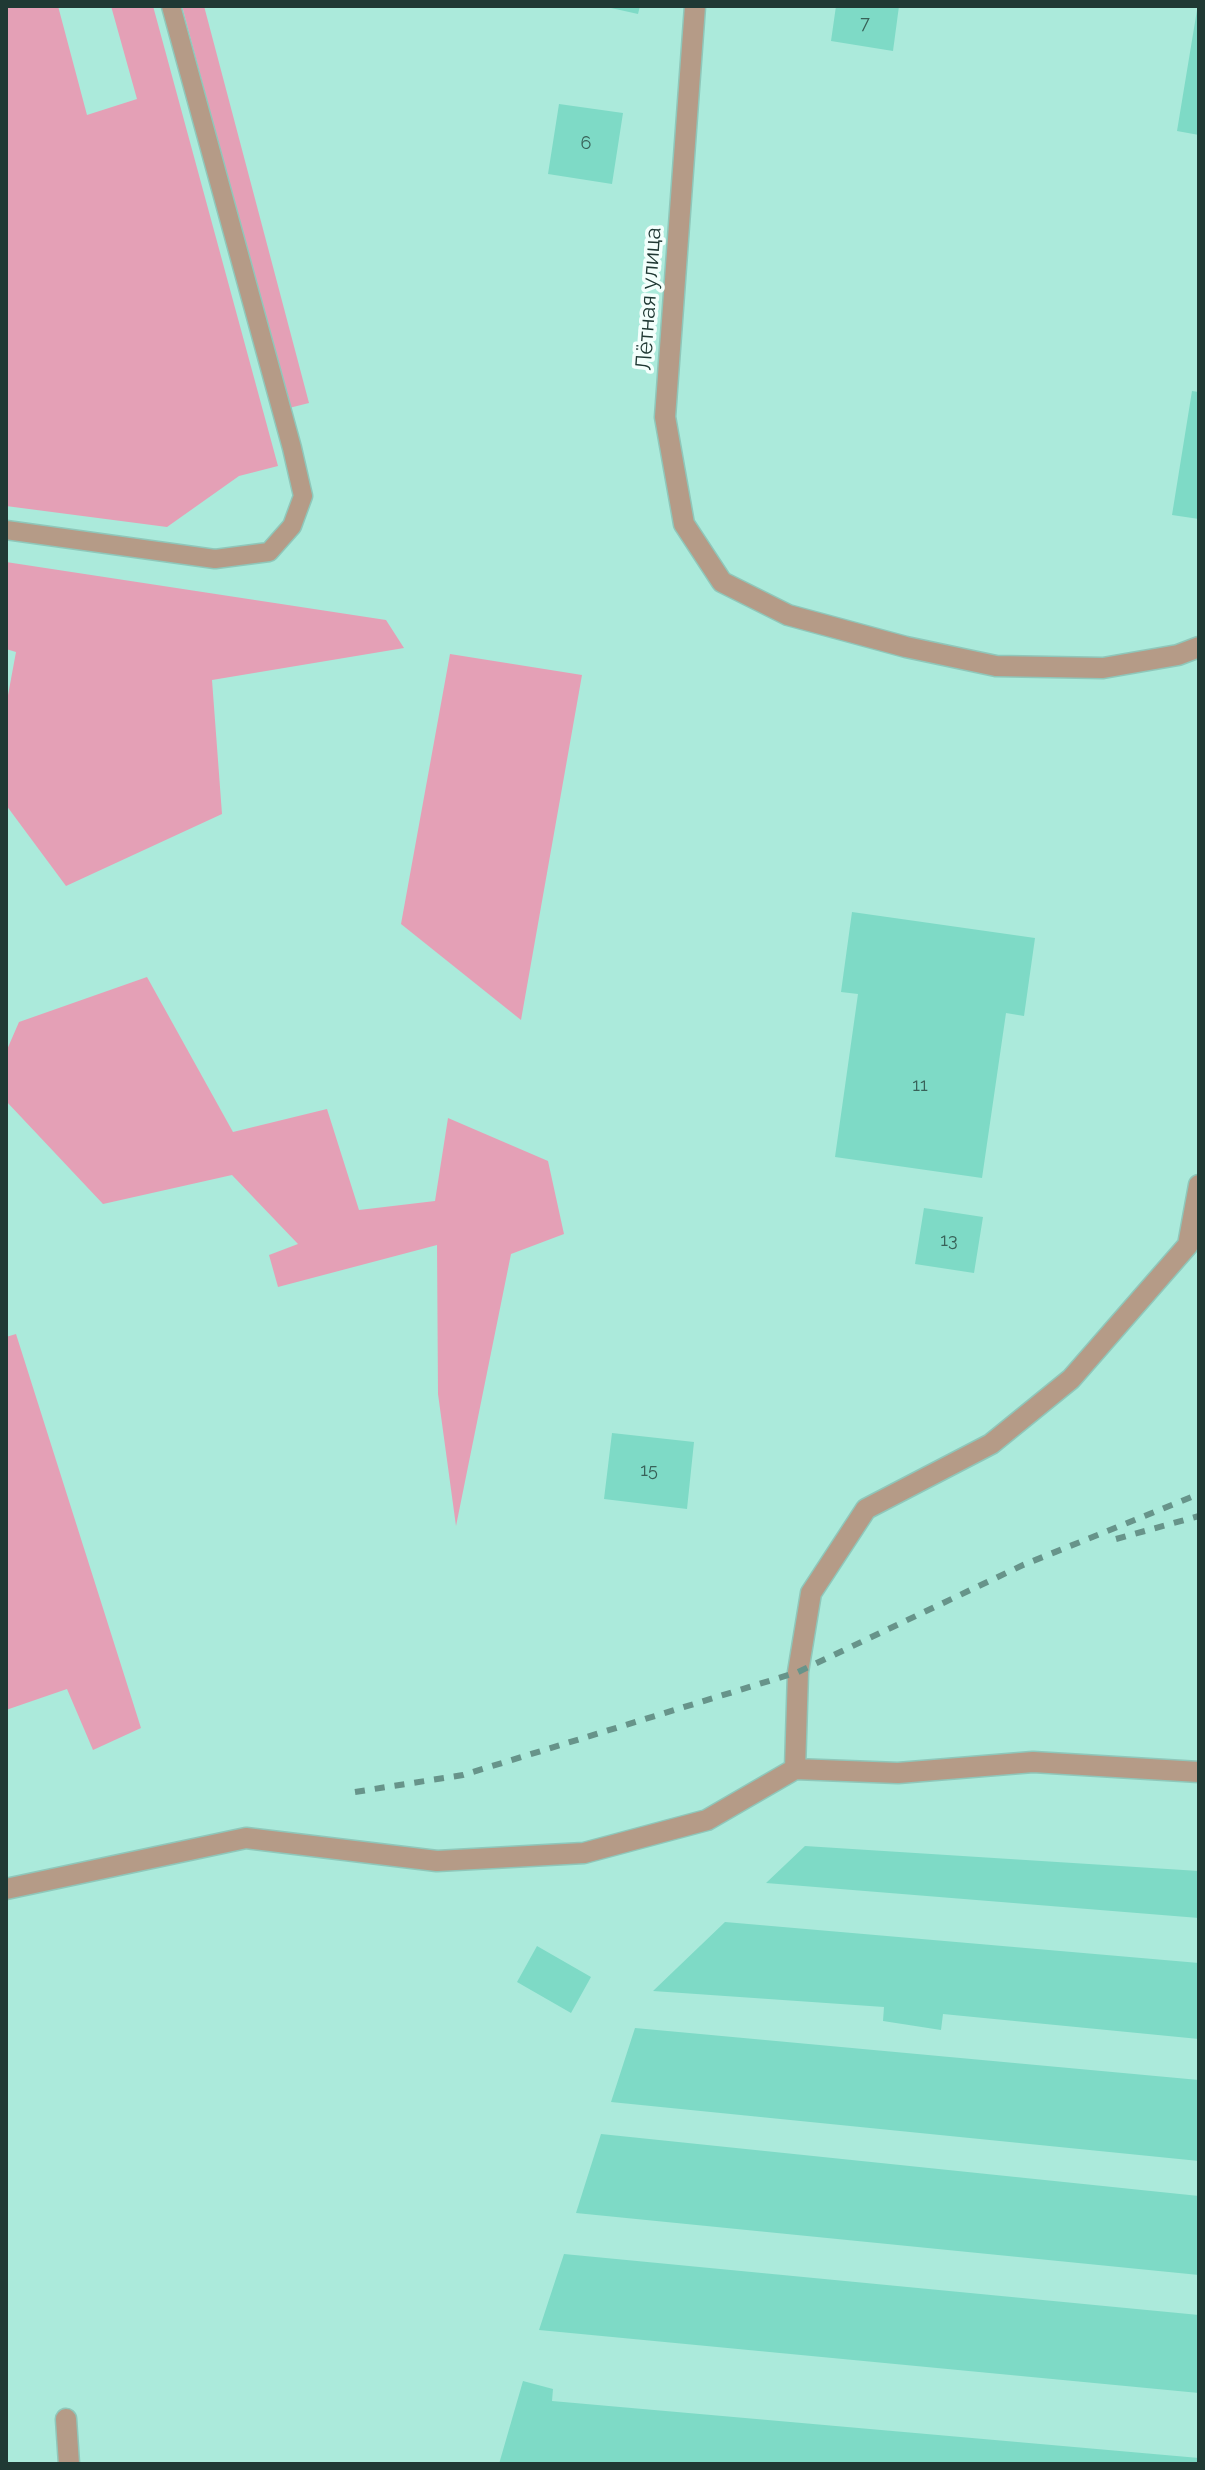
<!DOCTYPE html>
<meta charset="utf-8">
<style>
body{margin:0}
#map{position:relative;width:1205px;height:2470px;overflow:hidden;background:#abeadb;font-family:Raleway,sans-serif}
canvas{display:block}
.frame{position:absolute;inset:0;border:8px solid #203934;pointer-events:none}
</style>
<div id="map">
<canvas width="1205" height="2470"></canvas>
<div class="frame"></div>
</div>
<script>
const context = document.querySelector('canvas').getContext('2d');
context.lineJoin = 'round';
function paint(path, color) { context.fillStyle = color; context.fill(path, 'evenodd'); }
const shape = rows => new Path2D(rows.map(r => 'M' + r).join(''));
function stroke(path, color, width, dash) { context.strokeStyle = color; context.lineWidth = width; context.lineCap = dash ? 'butt' : 'round'; context.setLineDash(dash || []); context.stroke(path); }
function write(font, color, halo, rows, align = 'center') {
  context.font = font + ' Raleway,sans-serif'; context.lineWidth = 7; context.setLineDash([]); context.textBaseline = 'middle'; context.strokeStyle = halo; context.fillStyle = color; for (const [text, x, y, turn = 0] of rows) {
    context.save(); context.translate(x, y); context.rotate((+turn || 0) * Math.PI / 180); context.textAlign = isNaN(turn) ? turn : align; if (halo) context.strokeText(text, 0, 0); context.fillText(text, 0, 0); context.restore();
  }
}
const green = shape([
 [6,6,58,6,87,115,137,99,111,6,153,6,278,466,239,476,167,527,6,506],
 [182,6,204,6,309,403,289,408],
 [6,562,386,620,404,648,212,680,222,814,66,886,6,805,6,706,16,652,6,649],
 [450,654,582,675,521,1020,401,924],
 [147,977,233,1132,327,1109,359,1210,435,1201,448,1118,548,1161,564,1234,511,1254,456,1526,438,1394,437,1245,278,1287,269,1255,298,1244,232,1175,103,1204,6,1101,6,1052,19,1022],
 [16,1334,141,1728,93,1750,67,1689,6,1710,6,1337]
]);
const building = shape([
 [602,6,640,6,638,14],
 [836,6,899,6,893,51,831,41],
 [1197,10,1199,10,1199,135,1177,131],
 [559,104,623,113,612,184,548,174],
 [1192,391,1199,392,1199,519,1172,515],
 [852,912,1035,938,1024,1016,1006,1013,982,1178,835,1157,858,994,841,992],
 [924,1208,983,1217,974,1273,915,1264],
 [612,1433,694,1442,687,1509,604,1499],
 [805,1846,1199,1871,1199,1918,766,1883],
 [725,1922,1199,1963,1199,2039,943,2014,941,2030,883,2021,884,2007,653,1991],
 [537,1946,591,1977,571,2013,517,1982],
 [635,2028,1199,2080,1199,2161,611,2102],
 [601,2134,1199,2196,1199,2275,576,2213],
 [564,2254,1199,2315,1199,2393,539,2330],
 [523,2381,553,2389,552,2401,1199,2458,1199,2464,499,2464]
]);
const lane = shape([
 [6,530,215,559,269,552,292,526,303,496,292,448,171,6]
]);
const street = shape([
 [695,6,665,417,684,524,722,582,788,615,906,647,996,666,1103,668,1178,655,1199,647],
 [795,1769,798,1672,811,1593,866,1509,991,1444,1071,1379,1188,1245,1199,1185],
 [6,1889,246,1838,437,1861,584,1853,707,1820,795,1769,898,1773,1033,1762,1199,1772],
 [66,2419,69,2464]
]);
const rail = shape([
 [1116,1539,1199,1516],
 [355,1792,463,1775,798,1672,1023,1565,1199,1494]
]);
const numberNames = [
 ["7",865,24],
 ["6",586,144],
 ["11",920,1086],
 ["13",949,1241],
 ["15",649,1471]
];
const streetNames = [
 ["Лётная улица",649,299,-86]
];
paint(green, '#e4a0b6');
paint(building, '#7edac6');
stroke(lane, '#8fc7ba', 21);
stroke(street, '#8fc7ba', 23);
stroke(lane, '#b59b87', 18);
stroke(street, '#b59b87', 20);
stroke(rail, '#67948a', 6, [10, 10]);
write('18px', '#386158', null, numberNames);
write('22px', '#203934', '#f3fffc', streetNames);
</script>
